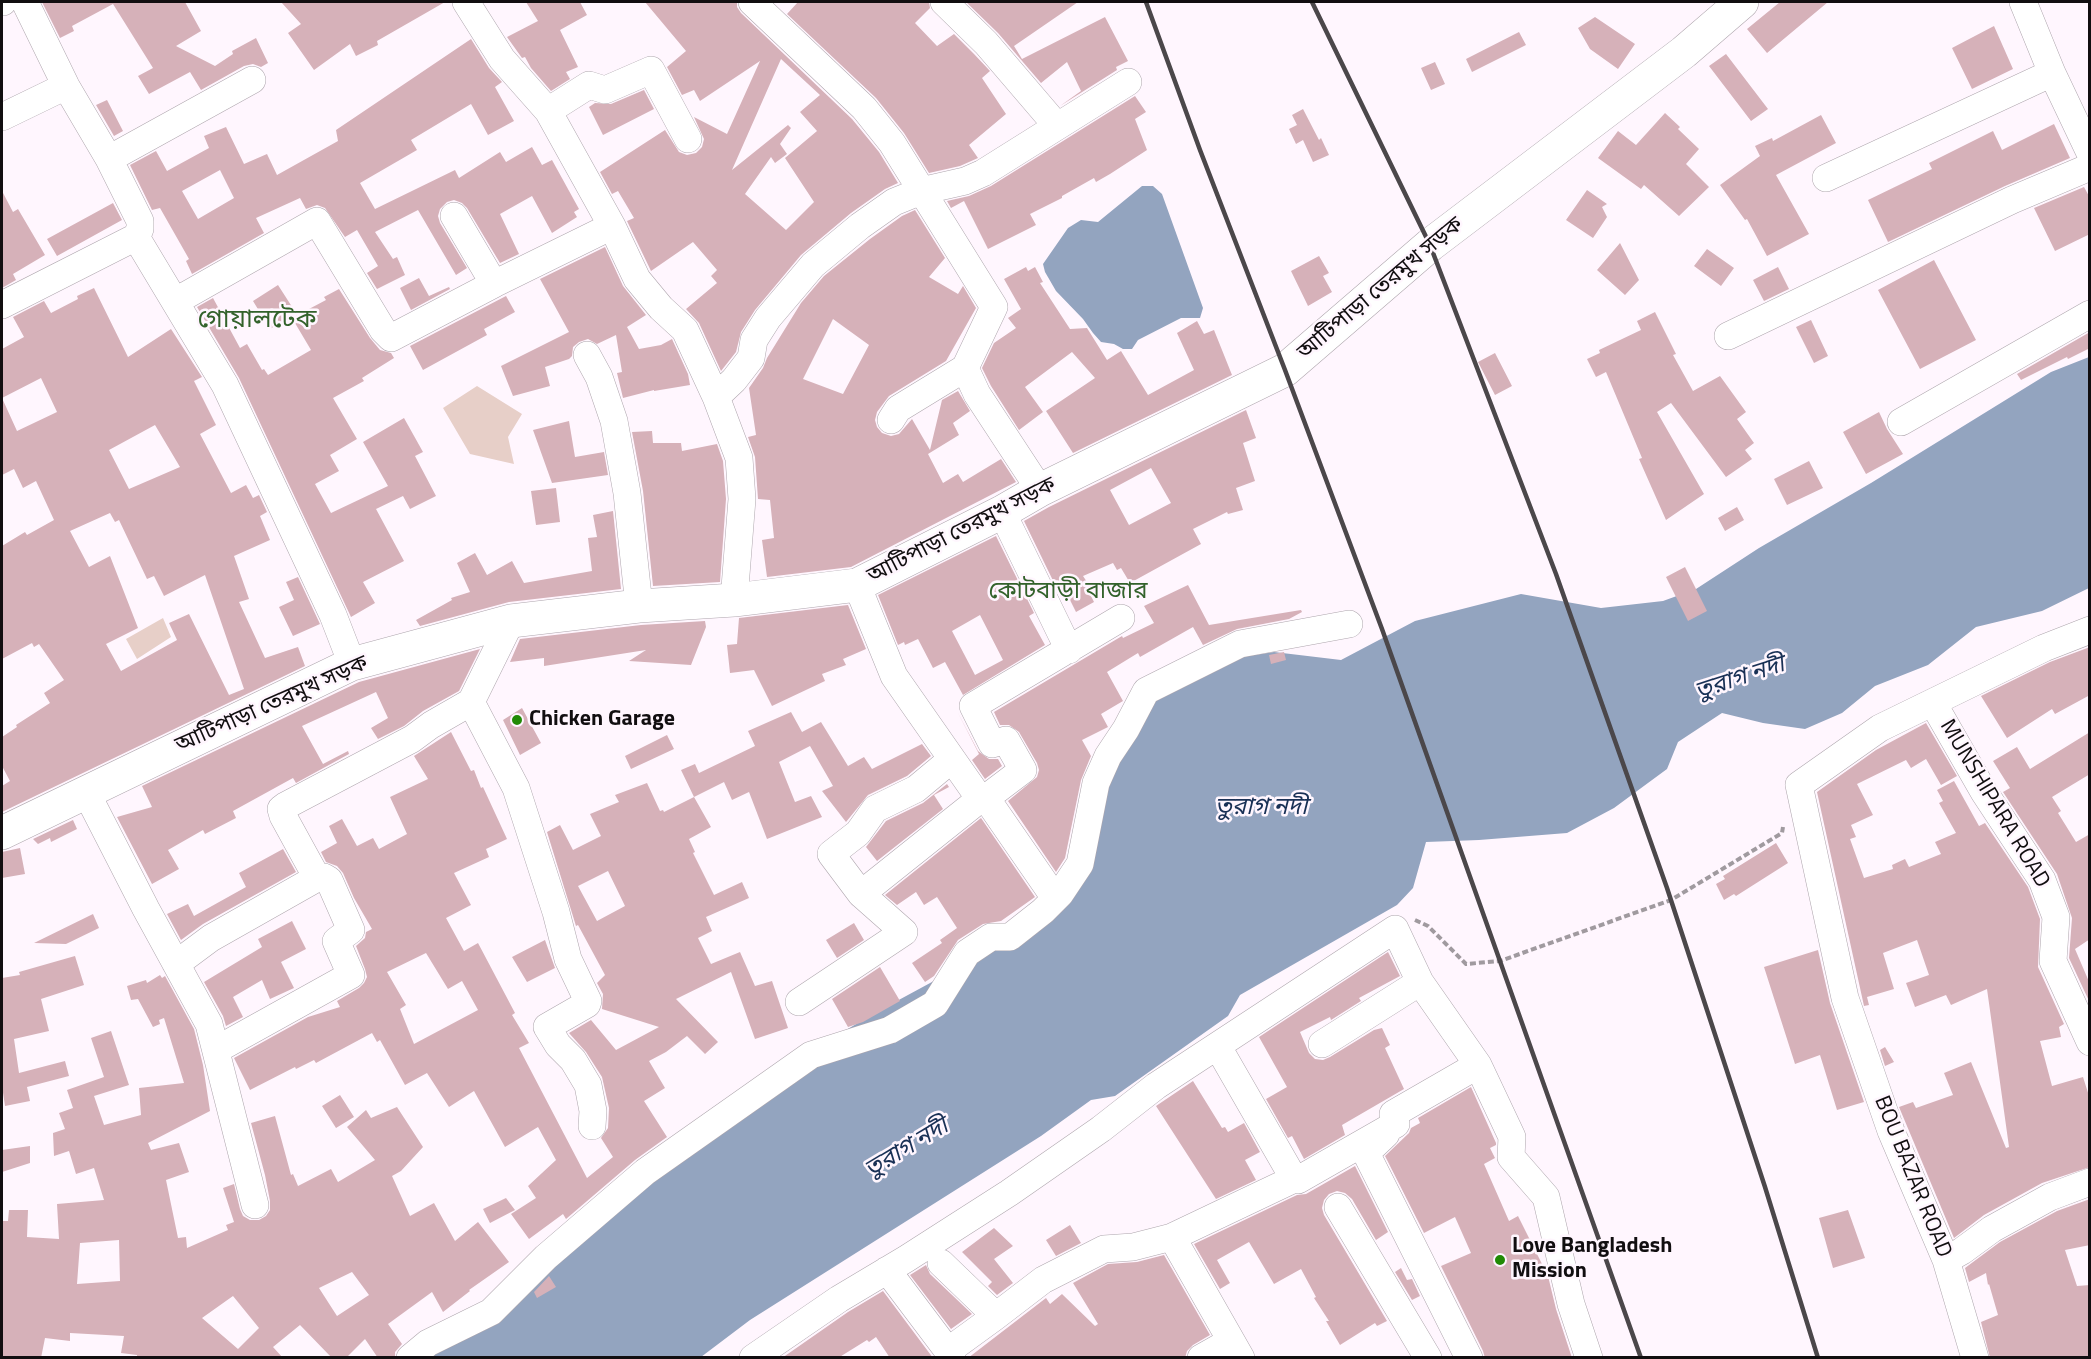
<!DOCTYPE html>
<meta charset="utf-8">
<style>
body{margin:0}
#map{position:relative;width:2091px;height:1359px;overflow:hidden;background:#fff6fe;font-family:"Titillium Web",sans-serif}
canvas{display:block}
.frame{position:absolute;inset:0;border:3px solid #110e10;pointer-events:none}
</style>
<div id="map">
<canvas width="2091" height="1359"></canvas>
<div class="frame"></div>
</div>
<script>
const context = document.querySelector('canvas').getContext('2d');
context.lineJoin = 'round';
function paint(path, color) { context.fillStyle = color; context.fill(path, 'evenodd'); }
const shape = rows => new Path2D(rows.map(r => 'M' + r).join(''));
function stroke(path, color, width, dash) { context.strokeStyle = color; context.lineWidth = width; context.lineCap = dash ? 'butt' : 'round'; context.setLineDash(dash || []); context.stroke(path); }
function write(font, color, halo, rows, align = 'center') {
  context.font = font + ' "Titillium Web","Noto Sans Bengali",sans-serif'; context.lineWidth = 5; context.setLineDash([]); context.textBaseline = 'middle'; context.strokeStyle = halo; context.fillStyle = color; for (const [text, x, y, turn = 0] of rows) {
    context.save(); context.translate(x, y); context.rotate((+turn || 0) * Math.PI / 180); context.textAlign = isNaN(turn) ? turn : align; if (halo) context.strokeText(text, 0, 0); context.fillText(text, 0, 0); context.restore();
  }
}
const green = shape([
 [477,386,522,414,508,437,514,464,470,454,443,408],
 [163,618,171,637,137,659,126,639]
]);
const water = shape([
 [1142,186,1153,186,1162,194,1203,308,1200,318,1181,318,1138,340,1132,349,1123,349,1114,344,1101,342,1093,333,1083,319,1056,291,1045,272,1043,264,1068,228,1081,220,1098,222],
 [2089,357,2089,588,2042,611,1976,627,1928,665,1875,686,1842,713,1805,729,1763,723,1722,713,1678,742,1667,769,1614,808,1567,833,1479,840,1426,842,1413,888,1397,905,1240,995,1228,1016,1115,1096,1091,1100,1041,1136,750,1320,701,1357,415,1358,755,1085,871,1015,980,956,1034,921,1105,792,1134,704,1175,667,1274,652,1341,660,1415,621,1521,594,1601,608,1663,601,1696,589,1759,548,1871,483,2051,372]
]);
const building = shape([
 [42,2,185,2,201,31,176,46,215,66,233,54,232,51,256,38,268,63,261,67,253,64,244,66,201,90,190,72,149,94,138,76,153,68,113,4,72,26,74,31,60,38],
 [281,2,445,2,377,41,378,45,356,56,350,44,314,70,288,33,301,24],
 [526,2,580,2,587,15,560,30,578,67,566,72,570,79,551,91,531,68,525,57,522,58,507,37,538,21],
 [645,2,737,2,737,7,741,13,852,119,879,152,898,183,885,189,851,213,801,255,755,310,741,332,736,352,721,371,699,323,686,309,717,283,711,276,717,270,693,242,651,271,627,221,634,218,618,191,612,194,600,172,665,130,679,152,687,155,696,153,702,147,704,139,694,117,727,134,760,61,700,101,694,90,682,95,667,67,686,51],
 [781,59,820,95,800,112,817,131,785,158,814,202,786,230,745,194,771,157,775,163,787,154,780,144,791,128,788,125,732,170],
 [798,2,929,2,930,8,915,23,937,46,954,34,974,54,990,71,982,78,1006,114,969,145,978,158,960,166,929,173,904,133,876,98,787,14],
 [966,2,1078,2,1014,46,1022,59,1105,17,1128,61,1116,67,1117,70,1060,106,1081,91,1067,62,1041,83,998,33],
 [1780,2,1828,2,1767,53,1747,29],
 [1595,17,1635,44,1618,69,1590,49,1578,28],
 [1994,26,2013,69,1972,89,1952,48],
 [1519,32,1526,45,1472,72,1466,59],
 [471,39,489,68,502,82,495,87,514,121,488,135,471,104,411,140,417,150,360,183,375,209,455,170,459,178,500,152,506,162,532,147,542,165,552,160,579,209,574,212,577,217,552,233,532,196,500,214,519,254,500,263,467,208,462,203,454,200,447,202,440,209,438,216,440,223,467,268,456,275,418,210,375,232,393,259,397,257,405,275,377,289,367,273,378,266,357,230,345,237,325,208,317,205,306,209,300,198,256,218,264,233,192,274,186,261,189,259,160,208,152,210,130,165,156,151,167,171,209,148,204,136,226,127,244,164,267,154,277,175,338,141,336,130],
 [220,170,234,198,198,219,182,191],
 [1726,54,1768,109,1751,121,1709,66],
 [1435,62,1445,84,1431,90,1421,68],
 [644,90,654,109,603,135,589,107,595,103,611,104],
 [1135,96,1146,112,1135,119,1147,150,1110,174,1096,182,1094,178,1062,196,1062,198,1030,214,1036,225,988,249,964,201,951,208,947,201,969,196,991,186],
 [107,100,123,131,114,136,96,105],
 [1303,109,1319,140,1321,138,1329,155,1313,162,1303,140,1296,144,1289,129,1297,125,1292,115],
 [1665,113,1680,127,1678,129,1699,149,1686,164,1709,187,1679,216,1644,185,1641,189,1598,158,1618,131,1636,145],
 [1821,115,1836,143,1776,175,1809,234,1767,256,1747,219,1745,220,1720,185,1760,156,1755,146,1772,138,1773,141],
 [2054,124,2070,158,2005,186,1888,242,1868,200,1932,169,1929,163,1993,131,2002,150],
 [2084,187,2090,198,2090,234,2055,251,2034,208],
 [1587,190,1607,204,1602,207,1607,217,1593,238,1566,220],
 [2,191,13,212,18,209,45,255,13,274,16,280,2,288],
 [113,203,122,220,57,256,47,239],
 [915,210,945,258,929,277,958,294,963,286,976,308,946,361,889,396,877,412,875,420,877,427,882,433,891,436,899,434,912,419,930,450,942,400,958,391,970,411,953,423,959,435,928,454,943,483,958,474,963,482,1001,459,1016,482,851,567,767,577,762,540,774,538,770,500,758,499,755,457,748,437,756,435,749,388,763,368,767,358,801,303,824,276,870,239,902,216],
 [833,319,869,345,843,394,803,379],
 [1620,243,1639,280,1625,295,1597,270],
 [605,247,623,286,646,315,627,327,639,349,661,345,672,339,688,374,690,385,654,391,654,390,623,398,617,373,622,372,616,335,597,344,588,339,579,342,573,347,572,356,569,359,545,367,550,386,513,396,501,366,569,332,540,279],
 [1707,249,1734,268,1721,286,1694,266],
 [1319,256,1329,273,1323,276,1332,292,1308,306,1291,271],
 [1934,260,1976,340,1920,369,1878,290],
 [1026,267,1028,271,1035,267,1043,282,1040,283,1070,329,1087,328,1107,360,1121,351,1148,395,1194,370,1177,333,1197,321,1204,334,1214,330,1232,375,1073,453,1046,411,1095,378,1072,352,1025,387,1043,412,1019,430,991,386,982,368,994,343,1016,328,1008,318,1021,309,1004,279],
 [1778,267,1789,289,1764,301,1753,280],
 [419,278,429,296,449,287,450,289,411,310,400,288],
 [278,285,296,313,270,329,253,301],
 [94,288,128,357,171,329,202,377,194,381,216,425,200,434,231,493,246,485,253,498,259,495,267,512,260,516,270,540,234,556,249,599,239,602,265,658,298,647,305,666,2,812,2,786,10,781,2,766,2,737,17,727,16,725,50,703,44,693,64,680,39,644,34,647,32,643,2,659,2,546,25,532,27,535,54,520,36,481,23,488,14,469,2,475,2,349,24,337,13,317,44,301,51,313,78,299,77,296],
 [41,378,57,412,17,431,2,398],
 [155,425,180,467,129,489,109,450],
 [110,513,115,522,119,520,147,579,154,576,164,596,205,575,244,689,229,695,189,614,169,623,177,640,121,671,106,644,138,628,110,556,89,567,70,531],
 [339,289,370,338,380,350,391,353,394,358,362,378,364,381,333,398,357,439,330,455,339,471,315,484,331,513,388,486,363,442,404,418,423,452,415,456,436,496,410,509,403,496,376,509,404,561,363,582,375,603,351,617,239,378,197,307,213,298,240,348,247,344,262,370,264,369,268,375,311,350,292,318,326,300,324,297],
 [506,296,515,312,484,329,487,335,423,370,410,346],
 [1655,312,1676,354,1673,355,1693,391,1720,376,1746,412,1737,419,1754,443,1745,450,1752,459,1726,477,1671,403,1657,412,1704,494,1666,520,1639,459,1642,458,1606,372,1596,377,1587,359,1600,353,1599,350,1641,330,1637,321],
 [1811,320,1828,356,1814,363,1796,327],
 [2090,332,2090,348,2068,359,2067,357,2021,380,2017,374],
 [1495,353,1512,386,1495,395,1478,362],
 [1246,410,1256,438,1243,443,1255,481,1236,488,1243,510,1228,514,1227,512,1193,529,1201,544,1130,583,1121,568,1117,570,1113,563,1083,576,1087,582,1085,584,1094,602,1076,612,1067,594,1061,597,1024,521,1049,507],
 [1151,468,1171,503,1129,525,1110,490],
 [1879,412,1887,429,1903,454,1866,474,1843,432],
 [569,421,575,457,604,452,608,475,552,483,533,430],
 [652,431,653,443,681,443,682,451,717,444,723,461,726,499,720,582,653,586,643,491,632,432],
 [1809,461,1823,488,1787,505,1774,479],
 [556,488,560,522,536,525,531,491],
 [1737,507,1744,520,1725,531,1718,518],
 [613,511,621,589,509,602,420,626,416,620,452,600,451,598,470,592,457,563,475,553,487,575,512,561,524,583,592,571,588,538,597,537,593,515],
 [996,536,1034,613,1029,616,1045,645,963,695,945,662,933,668,918,639,905,645,904,642,898,645,878,595],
 [980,615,1003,660,975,675,952,631],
 [1685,567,1707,611,1688,621,1666,577],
 [298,577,320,624,293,636,279,607,294,600,286,582],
 [1188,585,1209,625,1301,610,1302,612,1289,619,1237,629,1203,645,1193,627,1140,657,1138,653,1107,672,1123,701,1101,714,1108,727,1082,740,1091,756,1081,780,1065,858,1056,872,1008,801,1037,777,1039,770,1037,763,1019,732,1009,725,1000,725,994,712,1122,636,1123,638,1154,623,1144,606],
 [848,605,866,649,843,659,846,665,822,674,825,681,772,706,754,670,730,673,727,645,737,644,739,618],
 [705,621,706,627,691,665,629,661,646,650,544,666,544,658,510,662,520,639,641,625],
 [2090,647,2090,695,2055,714,2052,709,2007,738,1981,696,2050,662],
 [480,649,459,691,423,711,404,726,378,739,371,728,388,718,376,692,302,726,323,764,348,751,349,754,296,783,293,778,233,811,236,818,205,834,203,830,168,850,179,869,152,884,117,817,152,807,142,786,359,682],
 [1284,652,1286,660,1271,664,1269,655],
 [522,708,541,743,520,755,503,720],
 [957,711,978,751,989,759,998,759,1002,766,985,779,972,760,979,754],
 [791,712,802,732,821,722,848,766,864,757,872,769,922,744,931,756,907,776,868,795,846,822,822,791,833,786,810,746,779,762,795,802,811,796,822,817,767,839,749,792,732,800,724,782,694,797,711,827,689,839,695,852,693,853,714,895,742,882,749,898,706,917,712,931,698,938,711,964,740,952,755,986,772,981,788,1028,755,1039,731,972,676,999,718,1042,705,1054,687,1036,666,1052,649,1061,665,1088,644,1101,667,1137,635,1160,566,1219,563,1214,529,1239,511,1214,536,1198,528,1186,556,1160,538,1127,505,1147,474,1091,449,1107,427,1073,405,1085,380,1040,377,1042,372,1033,316,1063,314,1060,296,1069,295,1067,250,1090,234,1058,308,1017,340,1007,337,1001,359,988,364,983,367,977,365,969,356,946,365,938,366,932,372,929,354,898,343,873,337,866,326,862,321,852,337,843,329,826,342,819,357,846,373,838,379,849,407,834,390,797,428,779,414,756,451,732,471,771,474,770,481,788,483,787,507,839,486,849,489,857,454,873,471,905,446,918,464,951,478,943,515,1013,512,1015,529,1043,519,1048,587,1178,613,1157,601,1138,608,1128,609,1108,602,1077,586,1052,569,1033,591,1020,616,1050,659,1027,602,1009,603,994,597,983,605,975,578,925,576,926,547,832,560,825,573,850,601,836,590,814,619,802,615,795,647,783,660,811,663,810,664,812,694,797,681,770,695,764,699,773,755,746,748,731],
 [608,871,625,906,597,921,578,886],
 [426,953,448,989,462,981,478,1010,414,1044,400,1009,406,1005,387,972],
 [1926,723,1957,776,1941,785,1926,759,1911,768,1906,760,1857,784,1873,815,1851,825,1856,837,1850,839,1864,878,1893,869,1892,865,1905,859,1909,867,1941,854,1935,842,1956,833,1939,803,1943,801,1937,790,1954,781,1979,826,1985,823,2028,887,2040,919,2038,967,2064,1024,2059,1027,2061,1037,2040,1041,2052,1086,2083,1077,2090,1099,2090,1167,2042,1183,1984,1215,1954,1238,1899,1107,1913,1102,1916,1108,1953,1095,1944,1073,1971,1062,2006,1148,2009,1147,1987,989,1951,1005,1946,995,1915,1007,1906,983,1929,975,1917,940,1883,953,1894,989,1867,997,1869,1005,1864,1006,1817,792,1876,750],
 [2090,732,2090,774,2052,797,2061,811,2058,813,2076,842,2090,834,2090,939,2075,949,2090,984,2090,1003,2069,958,2072,918,2057,874,2003,792,2010,788,1993,761,2017,747,2030,769],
 [667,735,674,749,631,769,625,756],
 [947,784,949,787,934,795,943,809,877,861,866,847,886,821,923,803],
 [981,818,1035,897,1001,921,983,924,958,940,934,976,925,982,912,963,942,943,940,940,957,928,937,897,924,905,916,892,897,905,885,895],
 [73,820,77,829,51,842,50,838,38,844,33,839],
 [1776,843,1788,863,1736,896,1734,894,1724,900,1716,884,1725,879,1723,876],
 [20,848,25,874,2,878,2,852],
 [283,849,296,872,203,924,181,940,167,914,188,904,194,916,246,887,239,873],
 [93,914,99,928,66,944,34,943],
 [292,921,306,949,281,962,294,988,270,999,262,980,233,997,243,1017,226,1026,223,1016,204,982,262,947,258,939],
 [854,923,864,940,837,958,826,940],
 [545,940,555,968,527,982,512,957],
 [1818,950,1830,1003,1864,1102,1837,1110,1820,1055,1795,1064,1764,967],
 [1388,952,1400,976,1359,998,1361,1001,1331,1020,1330,1017,1300,1032,1309,1053,1315,1059,1323,1060,1330,1057,1374,1030,1382,1028,1390,1045,1385,1048,1404,1089,1342,1125,1345,1135,1304,1159,1292,1136,1288,1138,1266,1099,1287,1087,1259,1037],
 [75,956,84,985,41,999,49,1031,14,1039,19,1073,65,1061,69,1076,27,1087,30,1101,5,1106,2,1086,2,978,20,975,19,972],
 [880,967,900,1001,863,1022,848,1027,832,999],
 [160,975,162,978,165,976,194,1029,203,1065,210,1111,148,1143,151,1150,179,1143,189,1172,166,1180,178,1238,186,1237,187,1248,228,1230,226,1225,234,1222,223,1188,234,1184,240,1209,243,1216,250,1220,259,1220,266,1216,270,1210,270,1201,265,1175,251,1123,275,1116,291,1175,293,1174,298,1186,331,1169,338,1182,375,1160,347,1127,366,1110,371,1118,397,1107,423,1147,401,1171,392,1176,410,1216,434,1203,455,1241,478,1222,509,1262,469,1290,470,1291,443,1312,432,1292,388,1324,402,1344,395,1352,395,1358,378,1358,365,1339,346,1358,332,1358,300,1325,273,1347,283,1358,137,1358,137,1355,121,1353,124,1336,70,1333,70,1341,45,1338,41,1358,2,1358,2,1221,8,1221,9,1210,28,1210,27,1237,59,1239,57,1204,104,1200,94,1168,76,1174,69,1151,54,1156,53,1133,65,1129,59,1113,73,1108,67,1090,104,1077,91,1038,111,1031,129,1085,94,1096,104,1125,141,1115,139,1088,184,1083,164,1018,159,1020,160,1024,153,1027,138,999,131,1000,127,986,146,980,147,983],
 [119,1240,120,1281,77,1284,80,1243],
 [352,1272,369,1295,337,1316,319,1288],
 [233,1296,259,1328,238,1349,202,1318],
 [1885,1047,1894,1062,1885,1066,1880,1050],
 [1193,1081,1222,1128,1225,1127,1228,1132,1244,1123,1260,1152,1245,1160,1256,1180,1216,1199,1156,1106],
 [1471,1087,1496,1143,1496,1145,1490,1148,1495,1158,1484,1164,1509,1221,1518,1216,1548,1276,1556,1309,1572,1358,1485,1358,1483,1351,1441,1266,1471,1253,1455,1217,1424,1233,1385,1156,1409,1133,1411,1128,1420,1123,1418,1118],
 [340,1095,354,1117,336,1128,322,1106],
 [30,1146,30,1163,2,1172,2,1150],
 [1355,1166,1388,1232,1376,1240,1352,1199,1345,1193,1337,1191,1329,1194,1324,1200,1322,1208,1324,1215,1387,1321,1377,1326,1375,1323,1340,1345,1326,1321,1329,1321,1314,1298,1316,1297,1301,1269,1274,1284,1249,1242,1217,1260,1230,1283,1220,1289,1194,1244,1297,1195,1306,1194],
 [506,1198,515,1210,490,1223,483,1209],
 [2090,1199,2090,1245,2065,1250,2077,1286,2090,1285,2090,1358,1990,1358,1981,1322,1998,1315,1989,1284,1988,1285,1986,1273,1969,1282,1965,1268,2000,1242,2057,1211],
 [1848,1210,1865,1258,1833,1268,1819,1218],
 [1070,1225,1081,1243,1056,1256,1046,1240],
 [994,1228,1013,1246,994,1259,1013,1283,997,1295,988,1286,992,1282,962,1252],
 [1164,1255,1210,1335,1193,1345,1187,1351,1185,1358,968,1358,1046,1298,1050,1304,1062,1294,1095,1326,1098,1324,1073,1283,1108,1264,1137,1262],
 [926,1265,930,1274,972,1314,951,1329,910,1275],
 [1401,1268,1407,1280,1412,1279,1420,1296,1412,1300,1395,1272],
 [549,1276,556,1287,537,1298,534,1292],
 [883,1291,933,1358,890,1358,876,1337,869,1342,867,1340,838,1358,782,1358,848,1312]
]);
const path = shape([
 [1415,920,1428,926,1466,964,1500,961,1671,900,1782,833,1783,827]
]);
const minor = shape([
 [2,2,3,2],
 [25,2,66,86,109,159,140,221,140,229,136,237,225,385,333,615,352,664],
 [466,2,502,59,548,111,612,226,637,279,661,308,685,330,716,397],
 [752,2,864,108,892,143,994,307,965,368,977,394,1040,490],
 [944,2,986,43,1057,126],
 [2023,2,2052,73,2090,153],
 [548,111,589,85,605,90,651,70,688,139],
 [2,117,66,86],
 [109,159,252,80],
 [1826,178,2052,73],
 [454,216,494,284,612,226],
 [176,301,317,221,383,330,391,338,494,284],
 [2,305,136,237],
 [1728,336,2012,200,2090,167],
 [587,355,599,377,614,421,627,493,639,606],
 [891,420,898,409,965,368],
 [1901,422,2090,314],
 [1002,512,1069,650],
 [857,585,894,676,980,799,986,798,1055,898],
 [734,600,742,499,739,458,716,397,734,380,751,358,754,340,768,318,813,265,860,226,894,202,921,191,965,181,983,173,1128,82],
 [511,621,471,702,516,788,556,912,568,959,588,1001,587,1004,547,1027,558,1045,573,1060,588,1085,593,1111,592,1126],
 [1933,703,1984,792,2042,880,2056,917,2053,961,2090,1042],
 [86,792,146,909,209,1024,255,1205],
 [986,798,1023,770,1006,740,992,744,973,706,1121,618],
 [861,894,831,854,858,833,875,809,916,789,952,759],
 [176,964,211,938,317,878,283,816,281,809,285,806,412,739,431,725,471,702],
 [799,1002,904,932,861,894,980,799],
 [1322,1044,1420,982],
 [1218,1047,1294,1179],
 [216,1050,351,975,336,941,351,930,329,880,324,877,317,878],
 [1386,1134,1366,1153,1469,1358],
 [1338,1207,1428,1358],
 [1172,1237,1241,1358],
 [1946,1260,1962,1251,1992,1229,2050,1197,2090,1182],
 [941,1263,996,1316,948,1351,952,1358],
 [887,1270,948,1351],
 [996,1316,1043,1280,1104,1249,1133,1247,1172,1237,1294,1179,1298,1180,1396,1124,1393,1114,1478,1065],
 [410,1358,428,1343,491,1312,546,1257,645,1172,811,1055,890,1030,935,1004,967,953,991,937,1010,937,1043,911,1060,894,1080,864,1096,783,1108,756,1126,729,1146,691,1240,644,1349,624],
 [753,1358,839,1299,906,1259,1009,1193,1101,1129,1156,1086,1395,929,1420,982,1478,1065,1512,1137,1511,1157,1546,1197,1571,1304,1589,1358],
 [1201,1358,1231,1341],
 [1975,1358,1946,1260,1891,1131,1845,998,1799,785,1880,728,2044,648,2090,630]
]);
const major = shape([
 [2,833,352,664,511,621,639,606,734,600,857,585,1002,512,1040,490,1285,370,1430,245,1684,52,1742,2]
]);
const rail = shape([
 [1146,2,1200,150,1285,370,1382,629,1641,1358],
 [1312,2,1430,245,1556,574,1667,888,1765,1187,1818,1358]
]);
const markers = [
 [517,720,6,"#218a05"],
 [1500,1260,6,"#218a05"]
];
const streetNames = [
 ["আটিপাড়া তেরমুখ সড়ক",1381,289,-40],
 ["আটিপাড়া তেরমুখ সড়ক",962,531,-27],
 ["আটিপাড়া তেরমুখ সড়ক",272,705,-24],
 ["MUNSHIPARA ROAD",1994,804,59],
 ["BOU BAZAR ROAD",1912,1177,68]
];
const poiNames = [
 ["Chicken Garage",529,720],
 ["Love Bangladesh",1512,1247],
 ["Mission",1512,1272]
];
const neighbourhoodNames = [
 ["কোটবাড়ী বাজার",1068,592]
];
const waterNames = [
 ["তুরাগ নদী",1740,679,-18],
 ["তুরাগ নদী",1261,808],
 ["তুরাগ নদী",907,1149,-31]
];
const quarterNames = [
 ["গোয়ালটেক",257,321]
];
paint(green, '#e7cfc8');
paint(water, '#93a4bf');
paint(building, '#d6b1b9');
stroke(minor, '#aea6ad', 28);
stroke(major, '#aea6ad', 34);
stroke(path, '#a09a9f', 4, [6, 3]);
stroke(minor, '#fff', 27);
stroke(major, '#fff', 33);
stroke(rail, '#4b474a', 4.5);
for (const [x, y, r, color] of markers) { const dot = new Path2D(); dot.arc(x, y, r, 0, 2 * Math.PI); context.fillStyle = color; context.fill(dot); stroke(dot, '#fff6fe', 2); }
write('22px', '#110e10', '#fff6fe', streetNames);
write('bold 22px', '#110e10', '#fff6fe', poiNames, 'left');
write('24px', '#33622b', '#fff6fe', neighbourhoodNames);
write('italic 24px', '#193055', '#fff6fe', waterNames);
write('26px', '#33622b', '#fff6fe', quarterNames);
</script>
